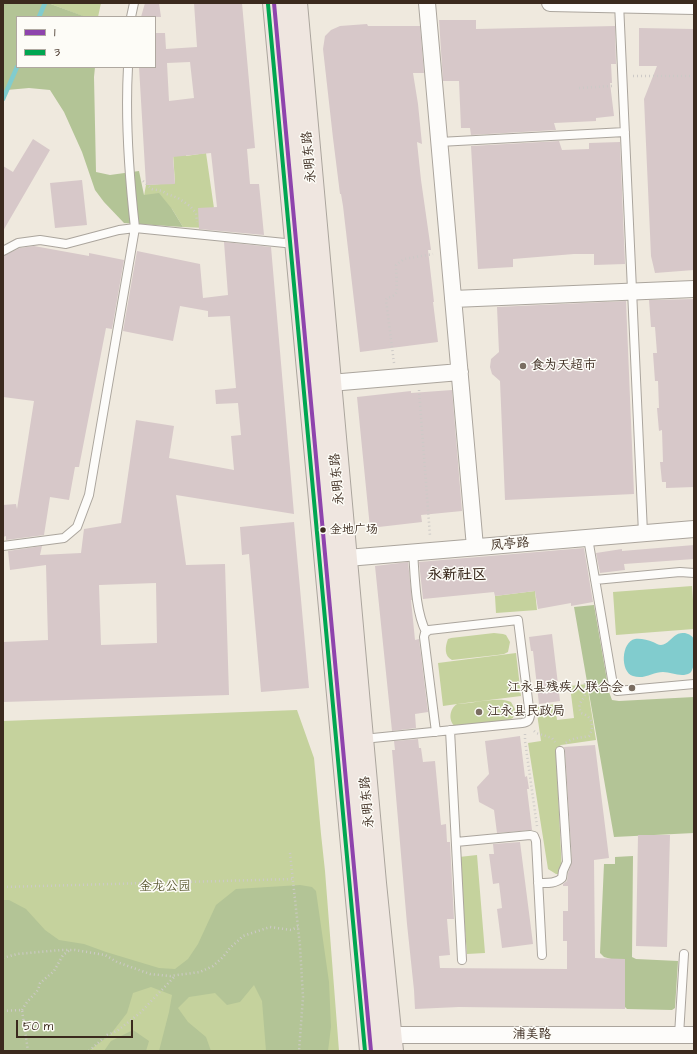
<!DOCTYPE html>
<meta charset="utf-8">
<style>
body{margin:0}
#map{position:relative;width:697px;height:1054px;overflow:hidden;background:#efe9de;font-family:"Architects Daughter",sans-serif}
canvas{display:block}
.frame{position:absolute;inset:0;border:4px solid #3b2a1e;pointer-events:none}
.legend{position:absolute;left:16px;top:16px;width:140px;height:52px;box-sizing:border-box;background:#fdfcf7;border:1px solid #afa8a0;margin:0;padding:5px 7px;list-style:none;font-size:12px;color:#3b2a1e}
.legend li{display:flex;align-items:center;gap:8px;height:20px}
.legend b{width:20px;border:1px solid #afa8a0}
.scale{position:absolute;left:16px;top:1020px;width:117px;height:18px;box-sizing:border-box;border:2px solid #3b2a1e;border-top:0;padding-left:5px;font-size:12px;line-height:14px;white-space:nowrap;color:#3b2a1e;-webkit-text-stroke:3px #fdfcf7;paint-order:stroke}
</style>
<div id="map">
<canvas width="697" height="1054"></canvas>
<div class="frame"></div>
<ul class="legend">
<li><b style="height:5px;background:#8e44ad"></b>1</li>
<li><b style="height:5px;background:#00a651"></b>3</li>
</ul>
<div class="scale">50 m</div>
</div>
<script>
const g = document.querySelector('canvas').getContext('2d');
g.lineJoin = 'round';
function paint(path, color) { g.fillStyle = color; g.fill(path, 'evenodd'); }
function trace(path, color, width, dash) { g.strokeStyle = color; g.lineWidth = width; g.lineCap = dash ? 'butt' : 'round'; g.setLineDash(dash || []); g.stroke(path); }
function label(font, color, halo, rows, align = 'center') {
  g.font = font + ' "Architects Daughter","LXGW WenKai TC",sans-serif'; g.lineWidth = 3; g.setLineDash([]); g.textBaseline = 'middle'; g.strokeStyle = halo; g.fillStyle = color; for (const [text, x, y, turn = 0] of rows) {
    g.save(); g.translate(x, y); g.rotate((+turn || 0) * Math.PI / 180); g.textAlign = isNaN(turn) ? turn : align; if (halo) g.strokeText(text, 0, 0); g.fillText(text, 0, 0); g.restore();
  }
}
const green = new Path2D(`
 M48,3H101L98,17H85Z
 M184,136L186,156L206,153L216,222L207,228L183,227L172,209L144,196L146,185L175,183L172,137Z
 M692,586L694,614V629L616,635L613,592Z
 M535,591L537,610L496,613L495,596Z
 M494,633L503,634L506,635L510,642L508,652L504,654L497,655L452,660C444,656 445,647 448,639L451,638Z
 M516,653L521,696L457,704C472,704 498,696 511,702L515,709L513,718L509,720L456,727C448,722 449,709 457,704L443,706L438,663Z
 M587,684L596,740L561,745L556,749L562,874H556L548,869L528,743L541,741L536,707L555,704L557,720L574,718L570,686Z
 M297,710L314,758L321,834L325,871L339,1051H3V721Z
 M477,855L485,953L467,954L459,857Z`);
const forest = new Path2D(`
 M3,3H48L86,17H17V67H95L94,77L96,172L110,175L139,171L144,195L159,193L172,209L183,227L124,223L104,202L95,190L82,152L64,112L50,90L29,88L7,90L3,99Z
 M594,605L609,692L612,700L619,701L694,697V833L614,837L574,607Z
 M633,856L632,957L636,959L678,961L675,1008L672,1010L627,1009L625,1007V959H611L604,957L600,953L604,864H615V857Z
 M300,885L312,887L316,891L329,982L331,1027L328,1051H266L262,1001L254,985L240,1002L227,1005L215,993L189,997L178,1008L188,1022L206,1037L211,1051H159L169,1012L172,995L151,987L133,993L127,1013L110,1035L90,1050L86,1051H3V900H9L26,909L45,930L59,940L84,944L106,952L159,968L175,969L188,959L198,944L216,905L236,889Z
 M133,1030L149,1041L146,1051H104L111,1041Z`);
const water = new Path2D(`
 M685,633C689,634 693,636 694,640C696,646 695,670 690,673C681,678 672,672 663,672C653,672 644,680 633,676C620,672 621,642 635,639C640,638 648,640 653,642C656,643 658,645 661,645C668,644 671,638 676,635C679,633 682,633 685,633Z`);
const stream = new Path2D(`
 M39,17L45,3
 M3,99L17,67`);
const building = new Path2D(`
 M145,3H159L161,17H141Z
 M194,3H242L255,148L247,149L250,184H259L264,235L199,229L198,208L217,207L211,153L173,157L175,184L146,185L139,67H155V33H165L166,49L197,47ZM190,62L194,98L169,101L167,63Z
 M439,20H476V29L615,26L616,64H611L612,83H610L614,116L596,118V121L554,123L556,130L471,135L470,128H461L459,81H443Z
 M367,24L368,26H420L424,73H413L418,104L422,144L417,142L421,180L431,250H428L434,302H433L438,342L360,352L343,206L341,194H340L333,138L323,49L325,36L331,30L340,26Z
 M639,28L694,29V270L655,273L651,256L644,99L657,66H639Z
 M33,139L50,150L3,231V166L13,172Z
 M559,141L562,150L589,149V143L620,142L625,264L594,265V254H574L513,259V267L478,269L471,146Z
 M82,180L87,225L55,228L50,183Z
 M224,242L271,247L294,514L176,495L186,565L225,564L229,695L3,702V642L48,640L46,565L10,570L8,551L42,546L40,555L81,553L84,529L121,523L136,420L174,426L169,458L234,470L231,436L241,435L238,403L216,404L215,390L236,388L230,316L208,317V311L180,306L173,341L123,331L137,251L200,264L203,298L228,295ZM156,583L157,643L101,645L99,585Z
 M34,246L89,256V253L124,260L112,329L106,328L79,467H75L69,500L50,497L44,535L6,540V536L3,537V505L16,504L17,509L34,401L3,397V256L20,248Z
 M694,299V487L666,488V482H662L660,462H663L662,430L659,431L657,408H659L658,381H655L653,353H657L655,327H651L649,300Z
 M626,301L634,494L505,500L500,381L492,374L490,367L491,359L499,352L497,307Z
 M452,390L462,511L421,515L422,522L370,528L357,397L411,391V393Z
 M294,522L309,688L261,692L249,554L242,555L240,527Z
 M694,545V559L624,564L625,570L600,573L596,553L622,549V551Z
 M584,548L593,602L571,606V603L538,609L535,591L495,596L494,592L423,599L419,562Z
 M408,562L412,600H411L415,640L419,639L428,712L415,714L416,728L392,731L375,566Z
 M552,634L560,701L539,704L533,651H531L529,637Z
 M520,736L525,777L527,776L529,789H527L532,830L497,833L494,810L479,802L477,787L489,774L485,741Z
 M418,739L419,748H421L423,762L435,761L441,825L446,824L447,842H450L454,919H447L450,955L439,956L440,968L567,969V941H563V911H568V886H563V884L567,881L568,873L572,862L565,751L564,747L595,745L609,858L594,860L595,958L625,959V1009L459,1007L415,1009L414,990L407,924L392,750H395L394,741Z
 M638,835H670L667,947L636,946Z
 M520,842L533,944L502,948L497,909L502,908L499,883L493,884L489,854H494L493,844Z`);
const path = new Path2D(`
 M633,76H694
 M579,88L612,86
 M143,181L152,189L162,191L167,194L178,198L190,206L196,213L197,222
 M394,363L386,300L387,298L395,295L397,291L396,265L404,259L433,254
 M419,390L430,536
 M534,731L536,733L552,738L555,742
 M525,734V741L537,826
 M566,743C573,737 581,738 589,736C595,726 592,716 581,713C576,701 585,701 586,691C586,688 585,684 584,681
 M290,853L300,946L303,997L299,1051
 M3,887L293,879
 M3,958L17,954L61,950H75L105,955L117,962L150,974L170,976L200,972L213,966L223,957L230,948L243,936L270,927L291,930L298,927
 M22,1010L27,1002L38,990L40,983L54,971L63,955L70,950
 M3,1011L22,1010L28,1051
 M89,1051L107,1035L117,1031L140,1013L175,976`);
const lane = new Path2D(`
 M619,3L643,533
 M131,17L134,3
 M439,142L625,132
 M3,251L18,243L40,240L66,244L119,230L135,228L295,244
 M588,538L613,685L617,691L694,684
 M3,546L64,538L77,527L89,495L135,228C129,175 125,121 128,67
 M413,552C415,577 415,610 426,632
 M595,580L680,572L694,573
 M450,730L462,960
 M363,739L522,723C528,722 529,721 530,716L518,620L429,630L425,633L424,637L436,732
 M456,842L530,835L534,836L536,841L542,955
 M538,883C547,883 555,884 562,878L563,871L567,862L560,751
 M679,1035L684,954`);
const street = new Path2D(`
 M427,3L475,547
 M550,3L694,6
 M453,299L694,289
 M330,383L460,372
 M335,559L694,529
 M379,1035H694`);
const primary = new Path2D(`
 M274,3L371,1051
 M296,3L375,883L392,1051`);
const bus1 = new Path2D(`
 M274,3L371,1051`);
const bus2 = new Path2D(`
 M268,4L365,1051`);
const markers = [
 [523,366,4,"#7a6d61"],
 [323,530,3.5,"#3b2a1e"],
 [632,688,4,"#7a6d61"],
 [479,712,4,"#7a6d61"]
];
const busNames = [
 ["金地广场",330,530]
];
const streetNames = [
 ["永明东路",310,157,-95],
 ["永明东路",338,479,-95],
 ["凤亭路",510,545,-5],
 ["永明东路",368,802,-95],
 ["浦美路",532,1035]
];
const poiNames = [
 ["食为天超市",531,366],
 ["江永县残疾人联合会",624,688,"right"],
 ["江永县民政局",487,712]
];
const parkNames = [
 ["金龙公园",165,887]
];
const quarterNames = [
 ["永新社区",457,576]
];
paint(green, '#c5d29d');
paint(forest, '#b3c496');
paint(water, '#81ccce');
trace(stream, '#81ccce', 4.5);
paint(building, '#d7c8c9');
trace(lane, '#aba59d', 10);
trace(street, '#aba59d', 18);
trace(primary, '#aba59d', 24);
trace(path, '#cdcac7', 2.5, [1, 3]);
trace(lane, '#fdfcfa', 8);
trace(street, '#fdfcfa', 16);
trace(primary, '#efe6e0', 22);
trace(bus1, '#8e44ad', 4);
trace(bus2, '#00a651', 4);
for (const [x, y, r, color] of markers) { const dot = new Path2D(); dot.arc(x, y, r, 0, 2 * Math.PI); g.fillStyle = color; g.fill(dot); trace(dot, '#fdfcf7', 1.5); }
label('12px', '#3b2a1e', '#fdfcf7', busNames, 'left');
label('13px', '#3b2a1e', '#fdfcf7', streetNames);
label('13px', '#3b2a1e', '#fdfcf7', poiNames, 'left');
label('13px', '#5f5e38', '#fdfcf7', parkNames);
label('bold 15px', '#3b2a1e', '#fdfcf7', quarterNames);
</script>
